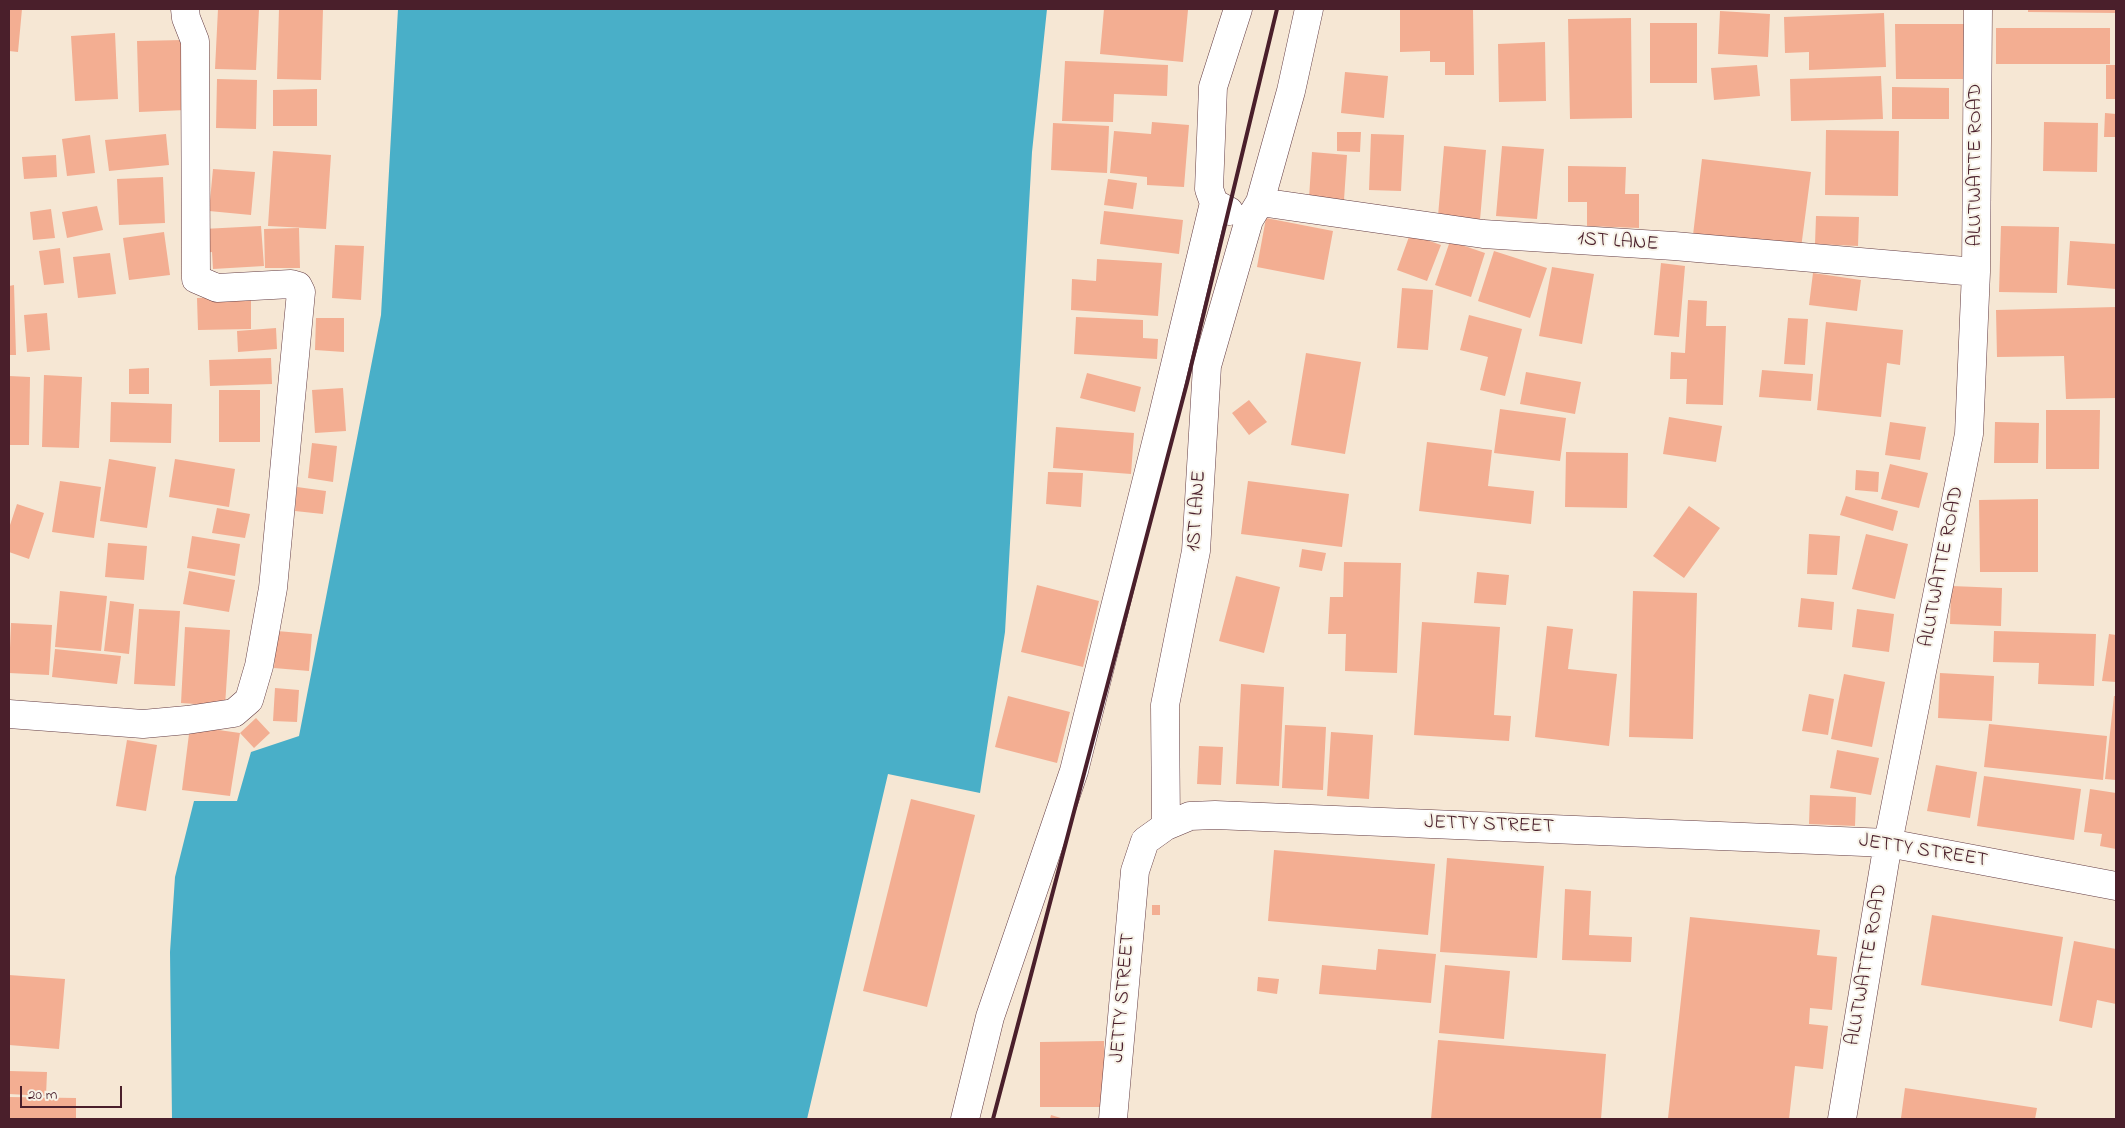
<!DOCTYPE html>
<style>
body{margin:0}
#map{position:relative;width:2125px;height:1128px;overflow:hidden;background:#f6e7d4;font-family:"Indie Flower",sans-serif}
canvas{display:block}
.frame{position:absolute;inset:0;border:10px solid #4a1f2b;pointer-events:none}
.scale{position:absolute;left:20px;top:1086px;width:102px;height:22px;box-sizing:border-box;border:2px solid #4a1f2b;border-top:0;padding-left:6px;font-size:15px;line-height:18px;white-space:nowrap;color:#4a1f2b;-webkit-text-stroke:4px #f7f3e8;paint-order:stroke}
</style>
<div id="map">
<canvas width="2125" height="1128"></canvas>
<div class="frame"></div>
<div class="scale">20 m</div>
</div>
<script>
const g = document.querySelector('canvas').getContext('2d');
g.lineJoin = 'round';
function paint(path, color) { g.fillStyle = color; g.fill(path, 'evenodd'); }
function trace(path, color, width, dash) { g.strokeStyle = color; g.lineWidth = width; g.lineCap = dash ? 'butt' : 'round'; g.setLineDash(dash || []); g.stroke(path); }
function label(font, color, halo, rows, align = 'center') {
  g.font = font + ' "Indie Flower",sans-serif'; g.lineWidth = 4; g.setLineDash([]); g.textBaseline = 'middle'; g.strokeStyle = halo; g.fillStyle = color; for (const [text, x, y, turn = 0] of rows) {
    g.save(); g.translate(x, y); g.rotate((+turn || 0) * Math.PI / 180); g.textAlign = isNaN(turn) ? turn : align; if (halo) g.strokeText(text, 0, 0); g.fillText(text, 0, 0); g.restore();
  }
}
const water = new Path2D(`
 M398,9H1047L1032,152L1005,632L980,793L888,774L807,1119H172L170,952L175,877L194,801H237L251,752L299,736L381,315Z`);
const building = new Path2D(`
 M9,9H22L18,52L9,51Z
 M218,9H259L256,70L215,69Z
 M279,9H323L321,80L277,79Z
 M1104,9L1188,10L1183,62L1100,54Z
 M1400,9H1473L1474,75H1445V62H1430V51L1400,52Z
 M2028,9H2116V13L2028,12Z
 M1720,11L1770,14L1768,57L1718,54Z
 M1884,13L1886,67L1809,70V52L1785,53L1784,17Z
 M1631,18L1632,118L1570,119L1568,19Z
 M1650,23H1697V83H1650Z
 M1895,24H1966V79H1896Z
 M1996,28H2110V64H1996Z
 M115,33L118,99L75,101L71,36Z
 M183,40L186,110L139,112L137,41Z
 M1545,42L1546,101L1499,102L1498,44Z
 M1065,61L1168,65L1167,96L1114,94L1113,122L1062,121Z
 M1757,65L1760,96L1714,100L1711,68Z
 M2106,65H2116V99H2106Z
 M1345,72L1388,76L1384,118L1341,113Z
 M1881,76L1883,119L1791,121L1790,79Z
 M217,79L257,80L256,129L216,128Z
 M1892,87L1949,88V119H1892Z
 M317,89V126H273V90Z
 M2105,113L2116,114V137H2104Z
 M1152,122L1189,125L1184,187L1147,185V177L1110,173L1114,131L1151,134Z
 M2044,122L2098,123L2097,172L2043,171Z
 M1053,123L1109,126L1107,173L1051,170Z
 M1826,130L1899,131L1898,196L1825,195Z
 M1337,132H1361L1360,152L1337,151Z
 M166,134L169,165L109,171L105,140Z
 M1371,134L1404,135L1401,191L1369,190Z
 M90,135L95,173L67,176L62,139Z
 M1444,146L1486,150L1480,220L1438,216Z
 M1502,146L1544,149L1537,219L1496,216Z
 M273,151L331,155L326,229L268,226Z
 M1312,152L1347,155L1344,200L1309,198Z
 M56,155L57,177L24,179L22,157Z
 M1702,159L1811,172L1801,248L1693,235Z
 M1568,166L1626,167L1625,194H1639V228L1587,226V202H1568Z
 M213,169L255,172L251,215L209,211Z
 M163,177L165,223L119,225L117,179Z
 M1108,179L1137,183L1133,209L1104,205Z
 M97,206L103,230L67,238L62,212Z
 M51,209L55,238L33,240L30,212Z
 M1104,211L1183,220L1179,254L1100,244Z
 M1816,216L1859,217L1858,246L1815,244Z
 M1266,218L1333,231L1324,280L1257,267Z
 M261,226L264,266L213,269L212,252L205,253L203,229Z
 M2001,226L2059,227L2057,293L1999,292Z
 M299,228L300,268H265L264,229Z
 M164,232L170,275L129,280L123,238Z
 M1410,234L1441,245L1427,281L1397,270Z
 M1450,241L1485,253L1471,297L1435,285Z
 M2070,241L2116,244V289L2067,285Z
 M335,245L364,246L361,300L332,298Z
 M60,248L64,283L44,285L39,251Z
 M1494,251L1547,268L1530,318L1478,301Z
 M110,253L116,294L78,298L73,257Z
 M1097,259L1162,263L1158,316L1071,310L1072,279L1096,281Z
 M1661,263L1685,266L1679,337L1654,335Z
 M1552,267L1594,274L1582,344L1539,336Z
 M1813,273L1861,280L1857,311L1809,305Z
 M14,285L16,355H9V286Z
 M1402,288L1433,290L1428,350L1397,348Z
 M251,297V329L198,330L197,298Z
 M1688,300L1707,301L1706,326H1726L1723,405L1686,404L1687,379H1670L1671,352L1685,353Z
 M2116,307V398L2066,399L2064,356L1997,357L1996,310Z
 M47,313L50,350L27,352L24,315Z
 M1469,315L1522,329L1505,396L1480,390L1488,357L1460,350Z
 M1076,317L1143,320V338L1158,339L1157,359L1074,354Z
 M316,318H344V352L315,350Z
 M1788,318L1808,319L1805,365L1784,364Z
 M1826,322L1903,330L1900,365L1887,363L1881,417L1817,410Z
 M276,328L277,349L238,352L237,331Z
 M1306,353L1361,362L1345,454L1291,445Z
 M271,358L272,384L210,386L209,360Z
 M149,368V394H129V369Z
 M1762,370L1813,374L1811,401L1759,397Z
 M1526,372L1581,382L1575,414L1520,404Z
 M1087,373L1141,387L1135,412L1080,398Z
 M44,375L82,377L79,448L42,447Z
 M9,376L30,377L29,445H9Z
 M343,388L346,431L315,433L312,390Z
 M219,390H260V442H219Z
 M1249,400L1267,422L1249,435L1232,413Z
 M111,402L172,404L171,443L110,442Z
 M1500,409L1566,418L1560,461L1494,453Z
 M2046,410H2100L2099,469H2046Z
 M1669,417L1722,426L1716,462L1663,454Z
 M1890,422L1926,427L1920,460L1885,455Z
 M1995,422L2039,423L2038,463H1994Z
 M1056,427L1134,433L1131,474L1053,468Z
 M1427,442L1492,450L1488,486L1534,491L1531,524L1419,511Z
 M312,443L337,446L333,482L308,478Z
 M1566,452L1628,453L1627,508L1565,507Z
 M109,459L156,467L147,528L100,521Z
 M175,459L235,469L229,507L169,497Z
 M1890,464L1928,473L1919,508L1881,499Z
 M1856,470L1879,472L1878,492L1855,490Z
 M1048,472L1083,473L1081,507L1046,504Z
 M60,481L101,487L94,538L52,532Z
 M1248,481L1349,494L1342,547L1241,534Z
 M297,487L326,491L323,514L295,511Z
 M1846,496L1898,511L1893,531L1840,515Z
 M2038,499V572H1980L1979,500Z
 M17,504L44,513L29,559L9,552V528Z
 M1689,506L1720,528L1684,578L1653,556Z
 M217,508L250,514L245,538L212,533Z
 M1809,534L1840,536L1837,575L1807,574Z
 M1866,534L1908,544L1895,599L1852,589Z
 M192,536L240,544L235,576L187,568Z
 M108,543L147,546L144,580L105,577Z
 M1302,549L1326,553L1322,571L1299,567Z
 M1344,562L1401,563L1397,673L1345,671L1346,634H1328L1330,597H1343Z
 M189,571L235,580L229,612L183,604Z
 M1477,572L1509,575L1506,605L1474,603Z
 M1236,576L1280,587L1264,653L1219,641Z
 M1037,585L1099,601L1083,667L1021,652Z
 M1951,586L2002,588L2001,626L1950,624Z
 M60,591L107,596L101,651L55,647Z
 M1633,591L1697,593L1693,739L1629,737Z
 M1801,598L1834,602L1832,630L1798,627Z
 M110,601L134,604L129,654L104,651Z
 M139,609L180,611L175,686L134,684Z
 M1857,609L1894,614L1889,652L1852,647Z
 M1422,622L1500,627L1494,715L1511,716L1509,741L1414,735Z
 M11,623L52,625L49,675L9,673Z
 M1547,626L1573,629L1568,669L1617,674L1609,746L1535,737Z
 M185,627L230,630L225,706L181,703Z
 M277,631L312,634L309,671L274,668Z
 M1994,631L2096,634L2094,686L2038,684L2039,663L1993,662Z
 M2109,634L2116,635V682L2102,681Z
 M55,649L121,656L117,684L52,677Z
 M1940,673L1994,676L1992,721L1938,718Z
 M1844,674L1885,682L1872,747L1831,739Z
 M1241,684L1284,687L1279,786L1236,784Z
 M275,688L299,690L297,722L273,721Z
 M1809,694L1834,699L1828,735L1802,731Z
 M1008,696L1070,712L1057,763L995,747Z
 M2114,696H2116V780L2105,779Z
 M256,718L270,733L254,748L240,733Z
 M1989,724L2107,736L2103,780L1984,767Z
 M1285,725L1326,727L1323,790L1282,788Z
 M190,726L240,733L230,796L182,790Z
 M1331,732L1373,735L1369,799L1327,796Z
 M127,740L157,745L146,811L116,806Z
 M1199,746L1223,747L1221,785L1197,784Z
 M1837,750L1879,758L1871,795L1830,788Z
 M1936,765L1977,772L1970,818L1927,811Z
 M1984,776L2081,789L2074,840L1977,826Z
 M2090,789L2116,793V849L2100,846L2102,834L2084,832Z
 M1810,795L1856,797L1855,826L1809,824Z
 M911,799L975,815L927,1007L863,991Z
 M1274,850L1435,864L1428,935L1268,921Z
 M1447,858L1544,866L1537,958L1440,952Z
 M1565,889L1591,891L1589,935L1632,937L1631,962L1562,960Z
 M1152,905H1160V915H1152Z
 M1932,915L2063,937L2052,1006L1921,985Z
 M1690,917L1820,930L1817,955L1837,957L1832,1010L1810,1008L1809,1024L1828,1026L1823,1069L1795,1066L1789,1119L1668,1118Z
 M2074,941L2116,949V1004L2097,1000L2092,1028L2059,1021Z
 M1378,949L1436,954L1431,1003L1319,994L1322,965L1376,970Z
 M1445,965L1510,971L1504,1039L1439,1033Z
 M9,975L65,979L59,1049L9,1045Z
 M1258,977L1279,979L1277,994L1257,991Z
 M1438,1040L1606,1054L1601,1119H1431Z
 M1104,1041L1105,1107H1040V1042Z
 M9,1071L47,1072L46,1096L9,1094Z
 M1905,1088L2037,1108L2035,1119L1901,1118Z
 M9,1097L76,1098V1119H9Z
 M1051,1115L1064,1119H1050Z`);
const minor = new Path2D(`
 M1260,202L1483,234L1674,246L1976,272
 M1229,211L1214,203L1209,189L1213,87L1238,9
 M9,714L143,724L187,720L234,713L249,700L259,666L273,588L301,292L298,286L291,284L217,288L196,279L195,41L186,18L185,9
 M1166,826L1165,705L1196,551L1207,366L1249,220L1260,202L1291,91L1309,9
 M965,1119L990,1017L1074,771L1162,419L1214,203
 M1113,1119L1135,871L1145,841L1166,826L1190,816L1215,815L1888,843L2116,886
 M1842,1119L1888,843L1969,434L1976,272L1978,9`);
const rail = new Path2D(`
 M993,1119L1187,383L1277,9`);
const streetNames = [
 ["ALUTWATTE ROAD",1977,165,-90],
 ["1ST LANE",1618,243,4],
 ["1ST LANE",1198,511,-86],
 ["ALUTWATTE ROAD",1943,567,-79],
 ["JETTY STREET",1489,826,2],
 ["JETTY STREET",1923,852,9],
 ["ALUTWATTE ROAD",1868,965,-80],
 ["JETTY STREET",1124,998,-85]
];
paint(water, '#49afc8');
paint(building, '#f3ae92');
trace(minor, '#643d44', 29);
trace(minor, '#fff', 28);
trace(rail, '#4a1f2b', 4);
label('20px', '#4a1f2b', '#f7f3e8', streetNames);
</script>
